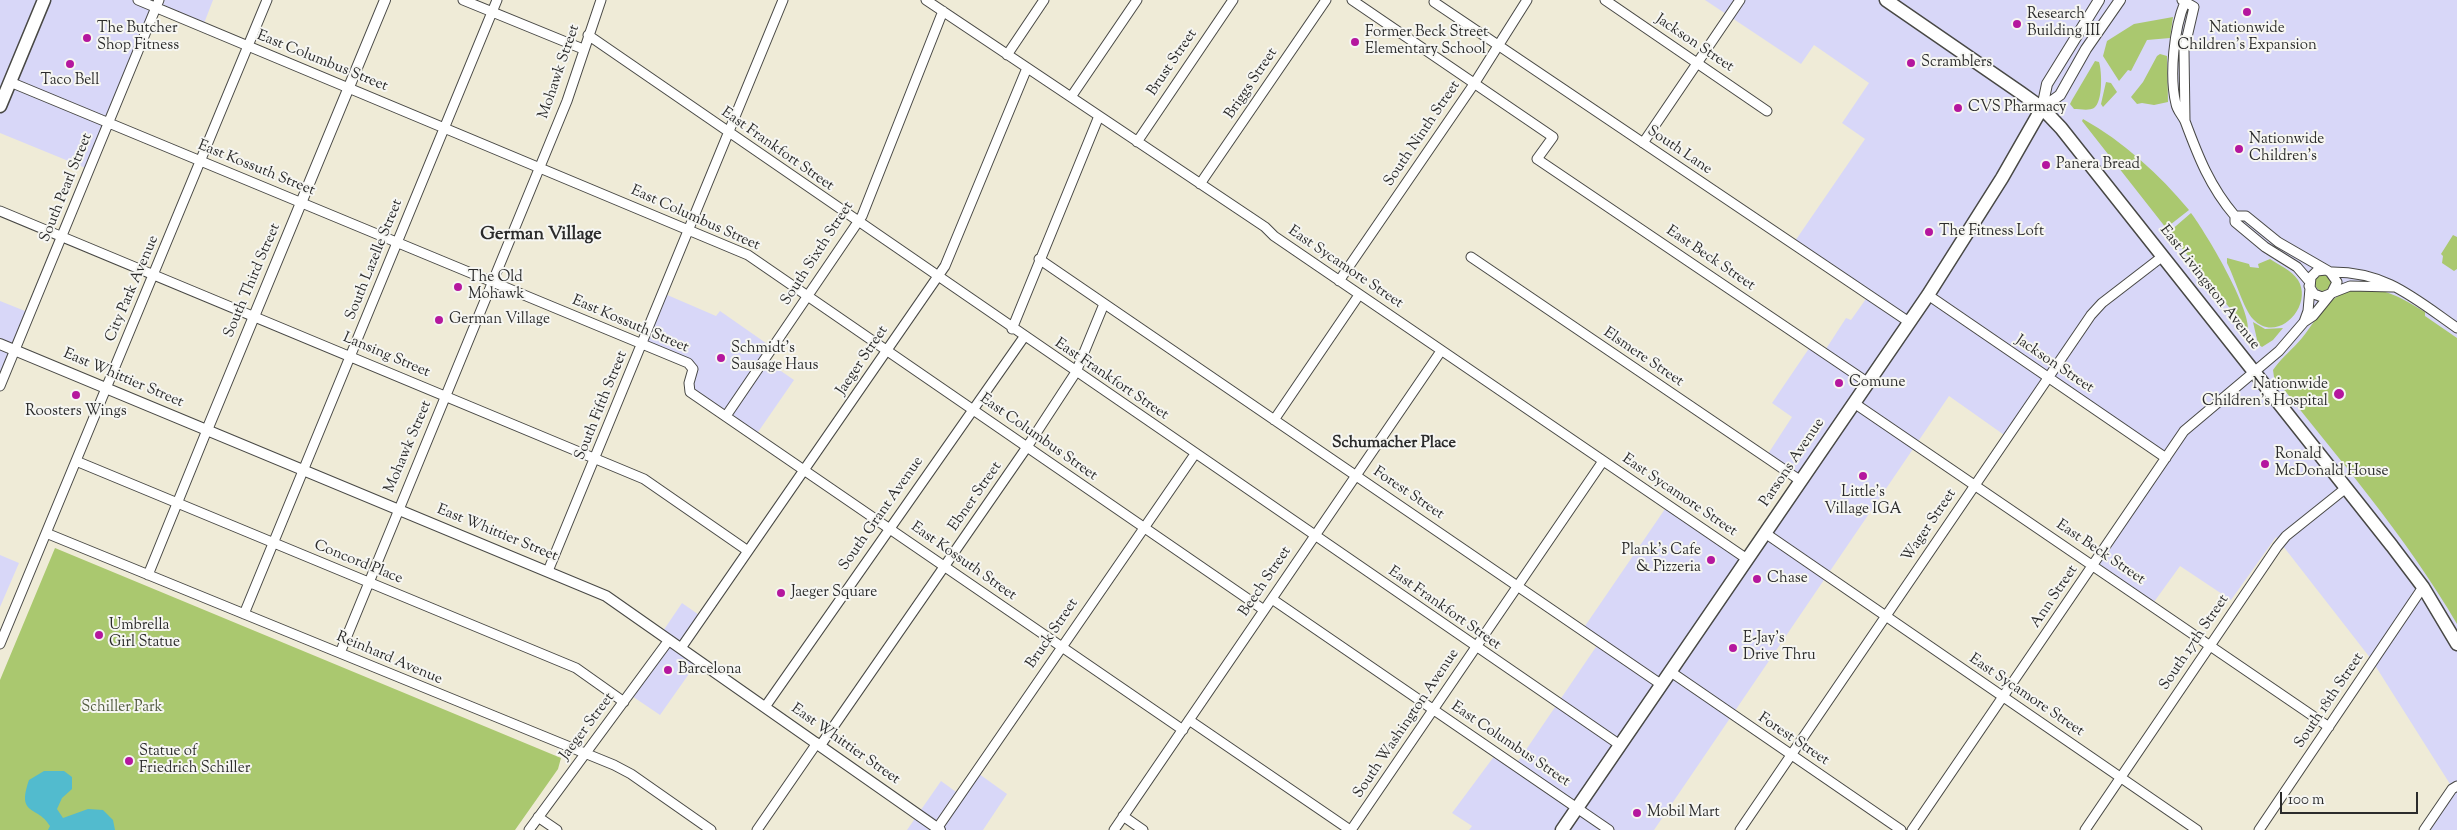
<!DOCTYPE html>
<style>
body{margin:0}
#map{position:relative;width:2457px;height:830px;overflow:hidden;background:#efebd7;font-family:"Sorts Mill Goudy",serif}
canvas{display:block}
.scale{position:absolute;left:2280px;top:792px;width:138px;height:22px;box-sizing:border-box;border:2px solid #2b2b2b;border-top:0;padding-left:6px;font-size:15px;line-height:18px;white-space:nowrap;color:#2b2b2b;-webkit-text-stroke:4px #f6f6f2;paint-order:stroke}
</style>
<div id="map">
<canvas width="2457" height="830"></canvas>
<div class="scale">100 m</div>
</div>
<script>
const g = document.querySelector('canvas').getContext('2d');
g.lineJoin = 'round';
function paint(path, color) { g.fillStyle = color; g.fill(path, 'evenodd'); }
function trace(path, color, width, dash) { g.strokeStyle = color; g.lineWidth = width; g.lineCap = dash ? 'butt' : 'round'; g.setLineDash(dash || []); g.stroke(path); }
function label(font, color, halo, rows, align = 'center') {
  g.font = font + ' "Sorts Mill Goudy",serif'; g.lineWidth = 4; g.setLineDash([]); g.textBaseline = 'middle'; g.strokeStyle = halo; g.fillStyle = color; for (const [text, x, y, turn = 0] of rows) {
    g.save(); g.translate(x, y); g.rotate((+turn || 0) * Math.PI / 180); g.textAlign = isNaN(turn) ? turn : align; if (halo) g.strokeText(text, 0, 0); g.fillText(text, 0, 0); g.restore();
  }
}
const built = new Path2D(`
 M0,0H213L203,26L155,8L88,169L0,133Z
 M1705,0H2457V830H2430L2455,792L2371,659L2276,537L2231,600L2180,566L2154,602L2098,563L2165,458L2049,378L2007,437L1949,396L1654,830H1469L1472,826L1452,813L1498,751L1517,763L1600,641L1583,629L1667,506L1747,560L1798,481L1766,457L1792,417L1772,403L1812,344L1824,352L1846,318L1851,320L1868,296L1793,244L1865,139L1842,123L1869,83L1814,45L1801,64Z
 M665,294L716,316L720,311L773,348L765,360L794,380L756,435L692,391L691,364L645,344Z
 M0,301L30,313L0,383Z
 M0,555L19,563L0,607Z
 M682,603L702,617L681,648L698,661L660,715L629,694L669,640L661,634Z
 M975,771L1007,794L983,830H907L941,781L959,794Z`);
const green = new Path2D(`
 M2173,17L2170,38L2147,40L2131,71L2128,70L2119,81L2103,56L2107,41L2134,24Z
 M2160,54L2167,56L2168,102L2154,105L2142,103L2137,104L2131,97L2143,82L2157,56Z
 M2095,61L2099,62C2102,71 2103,102 2094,108C2089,111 2080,109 2074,109L2070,104L2072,100Z
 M2106,82L2111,83L2117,92L2103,107L2101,104Z
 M2083,119C2124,142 2159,174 2189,210L2166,228L2082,121Z
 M2191,213C2206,233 2251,308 2248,331L2169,232Z
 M2453,235L2457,237V269L2454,271L2442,263L2443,256L2441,254Z
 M2227,258L2249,264L2250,267L2259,268L2258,264L2270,259C2279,265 2291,270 2298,280C2314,306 2277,345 2253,319C2244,310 2234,276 2227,263Z
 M2315 283a8 8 0 1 1 16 0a8 8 0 1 1-16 0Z
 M2358,288C2387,289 2400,297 2425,312V316L2457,338V624C2406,536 2337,457 2274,377L2273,370C2281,358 2293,349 2302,338C2322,313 2325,297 2358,288Z
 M2253,322L2265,329L2283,328L2273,340L2262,347L2258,344Z
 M55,548L561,758L558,769L515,830H0V680Z`);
const water = new Path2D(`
 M44,771H64L72,777V789L62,798L57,809L63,818L88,809L103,810L113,820L115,830H48L50,826C38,805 16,817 29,780Z`);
const minor = new Path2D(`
 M138,0L748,255L1264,610
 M463,0L583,49
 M926,0L1265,227L1274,236L1747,559
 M1352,0L1553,137L1537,159L1867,382
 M1605,0L1767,111
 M2182,0L2194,7L2184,50L2185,121
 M1434,2L1909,322
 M2185,2C2174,28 2169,76 2176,104C2177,110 2182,115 2185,121C2198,156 2210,187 2235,216V222L2265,247L2297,267L2309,281
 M588,35L1620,745
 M1007,55L1044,0
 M10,82L688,363L693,369L689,383L690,392L1183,730
 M1071,97L1137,0
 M1137,142L1233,0
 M1643,143L1740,0
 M1200,184L1326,0
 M0,211L644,479L748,551
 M2235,216H2246L2278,242L2330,272L2337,282L2331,294
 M1471,257L1801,481
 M1039,259L1662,685
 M2330,272C2385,271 2414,298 2457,328
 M1339,281L1474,84L1527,0
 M2309,286L2314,294L2322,297L2350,286L2393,287
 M1928,295L2166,458
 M2304,322L2313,316L2330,295
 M1012,329L1099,116
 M0,386L159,0
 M1854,403L2329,727
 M726,416L862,216L943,11
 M1274,420L1359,295
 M76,461L576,668L624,702
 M46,533L614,765L631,774L711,830
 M1765,533L2197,830
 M548,571L783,0
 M148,575L207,430
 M1272,599L1609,830
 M244,614L497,0
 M0,644L267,0
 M681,648L945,266L1027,68
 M340,653L567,101L601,0
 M1671,672L1901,830
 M765,707L1024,337
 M1189,720L1350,830
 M820,746L1027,447L1076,372L1104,304
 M1123,816L1143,830
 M538,817L557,830
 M529,830L669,640
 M757,830L817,743
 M936,830L1195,454
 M1114,830L1441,351
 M1351,830L1603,461
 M1740,830L2091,315L2102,303L2163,256
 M1912,830L2184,431L2279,351L2304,322L2308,311L2311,277L2317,271L2326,270
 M2085,830L2277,547L2286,536L2346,488
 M2259,830L2423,587
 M2424,830L2452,789L2457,786`);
const tertiary = new Path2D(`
 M2042,108L2060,95L2086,49L2120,0
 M2042,108L2047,84L2099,0
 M0,344L606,596L940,830
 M207,430L385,0`);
const primary = new Path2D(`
 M1886,0L2021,93L2042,108L2061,128L2392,546L2423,587L2457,644
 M0,106L44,0
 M1562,830L1928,295L2002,178L2042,108`);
const markers = [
 [2247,12,5,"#b5179e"],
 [2017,24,5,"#b5179e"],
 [87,38,5,"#b5179e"],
 [1355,42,5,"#b5179e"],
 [1911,63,5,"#b5179e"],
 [70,64,5,"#b5179e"],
 [1958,108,5,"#b5179e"],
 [2239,149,5,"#b5179e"],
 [2046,165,5,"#b5179e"],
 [1929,232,5,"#b5179e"],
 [458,287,5,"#b5179e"],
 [439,320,5,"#b5179e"],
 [721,358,5,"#b5179e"],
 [1839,383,5,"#b5179e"],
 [2339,394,6,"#b5179e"],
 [76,395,5,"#b5179e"],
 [2265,464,5,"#b5179e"],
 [1863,476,5,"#b5179e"],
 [1711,560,5,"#b5179e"],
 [1757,579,5,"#b5179e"],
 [781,593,5,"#b5179e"],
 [99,635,5,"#b5179e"],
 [1733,648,5,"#b5179e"],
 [668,670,5,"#b5179e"],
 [129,761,5,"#b5179e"],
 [1637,813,5,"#b5179e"]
];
const poiNames = [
 ["Research",2027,15],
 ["Building III",2027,32],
 ["The Butcher",97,29],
 ["Shop Fitness",97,46],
 ["Nationwide",2247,29,"center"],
 ["Children's Expansion",2247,46,"center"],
 ["Former Beck Street",1365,33],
 ["Elementary School",1365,50],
 ["Scramblers",1921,63],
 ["Taco Bell",70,81,"center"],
 ["CVS Pharmacy",1968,108],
 ["Nationwide",2249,140],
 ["Children's",2249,157],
 ["Panera Bread",2056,165],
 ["The Fitness Loft",1939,232],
 ["The Old",468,278],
 ["Mohawk",468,295],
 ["German Village",449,320],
 ["Schmidt's",731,349],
 ["Sausage Haus",731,366],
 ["Comune",1849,383],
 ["Nationwide",2328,385,"right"],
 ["Children's Hospital",2328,402,"right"],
 ["Roosters Wings",76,412,"center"],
 ["Ronald",2275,455],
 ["McDonald House",2275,472],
 ["Little's",1863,493,"center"],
 ["Village IGA",1863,510,"center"],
 ["Plank's Cafe",1701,551,"right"],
 ["& Pizzeria",1701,568,"right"],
 ["Chase",1767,579],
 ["Jaeger Square",791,593],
 ["Umbrella",109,626],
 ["Girl Statue",109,643],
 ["E-Jay's",1743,639],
 ["Drive Thru",1743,656],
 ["Barcelona",678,670],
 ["Statue of",139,752],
 ["Friedrich Schiller",139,769],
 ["Mobil Mart",1647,813]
];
const streetNames = [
 ["Jackson Street",1694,44,34],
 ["East Columbus Street",322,62,22],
 ["Brust Street",1173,63,-56],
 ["Mohawk Street",560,72,-71],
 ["Briggs Street",1252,84,-56],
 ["South Ninth Street",1423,134,-56],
 ["East Frankfort Street",777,150,35],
 ["South Lane",1679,151,34],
 ["East Kossuth Street",256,169,22],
 ["South Pearl Street",67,188,-68],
 ["East Columbus Street",695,219,24],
 ["South Sixth Street",818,254,-57],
 ["East Beck Street",1710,259,34],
 ["South Lazelle Street",375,260,-68],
 ["East Sycamore Street",1345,268,34],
 ["South Third Street",253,281,-67],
 ["East Livingston Avenue",2209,288,52],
 ["City Park Avenue",133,289,-67],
 ["East Kossuth Street",630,325,23],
 ["Lansing Street",386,356,23],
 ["Elsmere Street",1643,358,34],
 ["Jaeger Street",863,361,-56],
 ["Jackson Street",2054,365,34],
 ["East Whittier Street",123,379,23],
 ["East Frankfort Street",1111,380,34],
 ["South Fifth Street",602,406,-68],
 ["East Columbus Street",1038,438,35],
 ["Mohawk Street",409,447,-67],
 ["Parsons Avenue",1793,463,-56],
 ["Forest Street",1408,494,34],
 ["East Sycamore Street",1679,496,34],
 ["Ebner Street",976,497,-55],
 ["South Grant Avenue",882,514,-55],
 ["Wager Street",1930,526,-56],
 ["East Whittier Street",497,534,22],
 ["East Beck Street",2100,553,34],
 ["East Kossuth Street",963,562,35],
 ["Concord Place",358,563,22],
 ["Beech Street",1266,582,-56],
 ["Ann Street",2055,597,-56],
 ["East Frankfort Street",1444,609,35],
 ["Bruck Street",1053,634,-56],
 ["South 17th Street",2195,643,-56],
 ["Reinhard Avenue",389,659,23],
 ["East Sycamore Street",2026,696,34],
 ["South 18th Street",2330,701,-56],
 ["South Washington Avenue",1407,724,-56],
 ["Jaeger Street",588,727,-53],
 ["Forest Street",1793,740,34],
 ["East Whittier Street",845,745,35],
 ["East Columbus Street",1510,745,34]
];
const parkNames = [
 ["Schiller Park",122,708]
];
const neighbourhoodNames = [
 ["Schumacher Place",1394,444]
];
const quarterNames = [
 ["German Village",541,236]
];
paint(built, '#d8d7f8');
paint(green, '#aac86f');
paint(water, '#52bbce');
trace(minor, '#484845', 11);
trace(tertiary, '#484845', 12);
trace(primary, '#484845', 15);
trace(minor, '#fff', 9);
trace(tertiary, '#fff', 10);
trace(primary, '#fff', 12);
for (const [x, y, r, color] of markers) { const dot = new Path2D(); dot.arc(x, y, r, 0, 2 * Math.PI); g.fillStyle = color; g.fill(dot); trace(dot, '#f6f6f2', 2); }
label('15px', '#2b2b2b', '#f6f6f2', poiNames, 'left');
label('15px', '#2b2b2b', '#f6f6f2', streetNames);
label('15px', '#515a3f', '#f6f6f2', parkNames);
label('bold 16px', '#2b2b2b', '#f6f6f2', neighbourhoodNames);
label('bold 18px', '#2b2b2b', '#f6f6f2', quarterNames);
</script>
